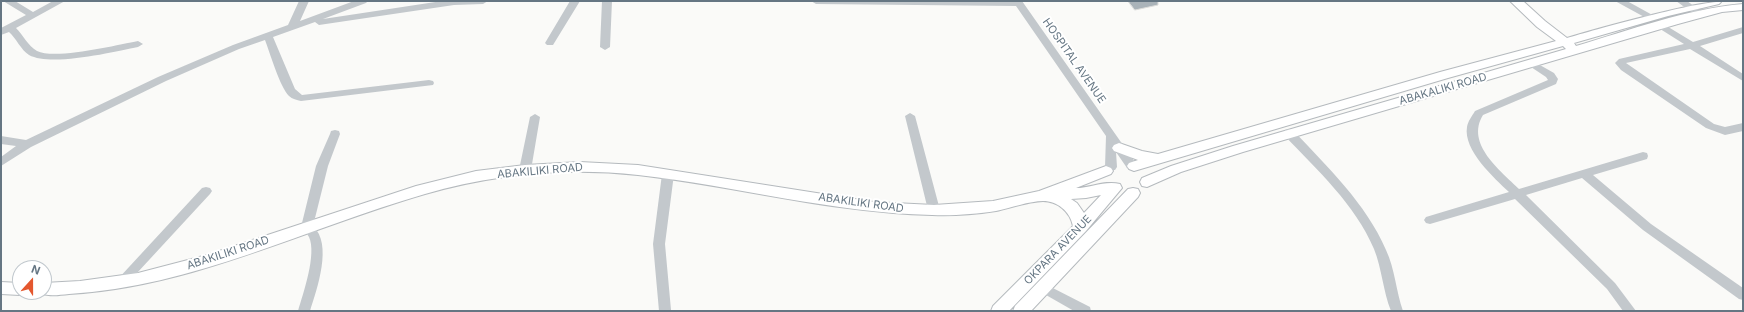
<!DOCTYPE html>
<style>
body{margin:0}
#map{position:relative;width:1744px;height:312px;overflow:hidden;background:#fafaf8;font-family:Inter,sans-serif}
canvas{display:block}
.frame{position:absolute;inset:0;border:2px solid #657683;pointer-events:none}
.north{position:absolute;left:12px;top:260px;width:40px;height:40px;box-sizing:border-box;background:#fff;border:1px solid #c1c8cd;border-radius:50%;rotate:21deg;font-size:11px;font-weight:700;line-height:16px;text-align:center;color:#657683}
.north::after{content:'';display:block;margin:auto;width:14px;height:18px;background:#e4572e;clip-path:polygon(50% 0,100% 100%,50% 72%,0 100%)}
</style>
<div id="map">
<canvas width="1744" height="312"></canvas>
<div class="frame"></div>
<div class="north">N</div>
</div>
<script>
const g = document.querySelector('canvas').getContext('2d');
g.lineJoin = 'round';
function paint(path, color) { g.fillStyle = color; g.fill(path, 'evenodd'); }
function trace(path, color, width, dash) { g.strokeStyle = color; g.lineWidth = width; g.lineCap = dash ? 'butt' : 'round'; g.setLineDash(dash || []); g.stroke(path); }
function label(font, color, halo, rows, align = 'center') {
  g.font = font + ' Inter,sans-serif'; g.lineWidth = 4; g.setLineDash([]); g.textBaseline = 'middle'; g.strokeStyle = halo; g.fillStyle = color; for (const [text, x, y, turn = 0] of rows) {
    g.save(); g.translate(x, y); g.rotate((+turn || 0) * Math.PI / 180); g.textAlign = isNaN(turn) ? turn : align; if (halo) g.strokeText(text, 0, 0); g.fillText(text, 0, 0); g.restore();
  }
}
const building = new Path2D(`
 M1128,1H1158V5L1135,10Z`);
const minor = new Path2D(`
 M3,1H15L33,12L53,1H65L16,28C23,35 28,46 37,51C55,60 117,45 138,41L143,44L138,47C113,52 51,67 29,55C21,50 16,38 9,32L1,35V28L26,15Z
 M299,1H309L300,21L354,1H368L366,3L323,19L442,1H488L483,4L454,5L319,25L315,22L273,37L295,89L302,95L429,80L433,81L434,83L433,85L301,101C297,100 292,99 289,96C280,87 270,53 265,40L239,49L166,81L31,147L1,166V157L16,146L1,144V136L26,140L158,77L233,45L288,25Z
 M570,1H580L553,45H547L545,43Z
 M602,1H612L610,47L605,50L600,47Z
 M811,1H1022L1137,165L1135,168H1127L1116,152L1117,167L1115,170H1107L1105,167L1106,136L1016,6L816,4Z
 M1615,1H1627L1656,17L1651,20L1648,19Z
 M1676,1H1687L1705,14L1700,17L1697,16Z
 M1660,22L1693,42L1743,27V33L1700,46L1743,74V81L1690,49L1626,63L1714,124L1725,127L1743,123V131L1725,135L1706,128L1621,70L1615,63L1619,59L1684,44L1657,27L1655,25Z
 M1531,60L1554,73L1558,79L1556,84L1483,115C1465,144 1501,171 1519,189L1643,152L1647,153L1648,156L1647,159L1593,175L1651,224L1743,288V300L1739,299L1643,230L1582,178L1526,195L1615,283L1636,311H1623L1607,289L1515,199L1430,224L1426,223L1424,220L1426,217L1509,192C1494,178 1463,150 1467,127C1468,121 1472,116 1475,111L1548,80L1546,77L1528,65L1526,63L1528,61Z
 M910,113L915,116L940,210L938,213L934,214L930,213L928,210L905,116Z
 M535,114L540,117L531,170L529,173H521L519,170L530,117Z
 M1289,129L1293,130C1327,167 1366,203 1386,250C1395,269 1396,291 1403,311H1391C1383,291 1382,269 1374,249C1355,204 1317,170 1285,136L1284,133L1285,130Z
 M335,130L339,131L340,134L328,166L313,226C333,244 317,289 310,311H298C303,294 317,254 309,237C307,233 303,231 301,227L316,166L330,134L331,131Z
 M668,170L672,171L674,174L665,244L671,310L659,311L653,244L662,174L664,171Z
 M206,187L210,188L212,191L210,194L125,286L121,288L117,286L115,283L117,280L202,188Z
 M1043,283L1090,307L1091,311H1074L1039,291L1037,288L1039,285Z`);
const major = new Path2D(`
 M1510,1H1523L1545,21L1567,38C1593,30 1701,0 1721,2L1719,4L1668,16L1574,43L1576,46C1630,30 1686,9 1743,4V10L1722,12L1678,24L1243,152L1181,172L1147,187L1142,186L1140,182L1142,178L1171,166L1233,146L1566,49L1563,46L1448,78L1134,171L1129,169L1127,166L1129,163L1138,160L1114,151L1112,148L1114,145L1119,143L1142,151L1158,154L1440,72L1556,41L1537,27Z
 M580,162L638,165L874,202L934,205L993,201L1039,191L1106,166L1111,168L1113,171L1111,174L1076,188C1090,188 1106,180 1120,184L1122,188L1086,231L1009,311H991L993,306L1073,226C1070,211 1057,201 1043,201C1030,201 1010,208 996,211C976,214 952,216 932,215C833,213 736,186 638,175C567,167 494,174 425,194C307,228 193,287 69,294C58,295 46,297 38,292H44V283L80,281L138,273L207,255L416,186L476,171L525,165ZM1101,195L1084,213L1077,203L1071,199L1086,198Z
 M1133,188L1138,189L1140,193L1138,197L1031,311H1013L1015,306L1128,189Z
 M1,282L20,283V292H26L20,295L1,294Z`);
const streetNames = [
 ["HOSPITAL AVENUE",1074,61,55],
 ["ABAKALIKI ROAD",1443,89,-16],
 ["ABAKILIKI ROAD",540,171,-5],
 ["ABAKILIKI ROAD",861,203,8],
 ["OKPARA AVENUE",1058,250,-46],
 ["ABAKILIKI ROAD",228,253,-18]
];
paint(building, '#aab3b9');
trace(building, '#dcdcda', 1);
trace(major, '#b5babe', 2);
paint(minor, '#c3c8cc');
paint(major, '#fff');
label('11px', '#657683', '#fff', streetNames);
</script>
